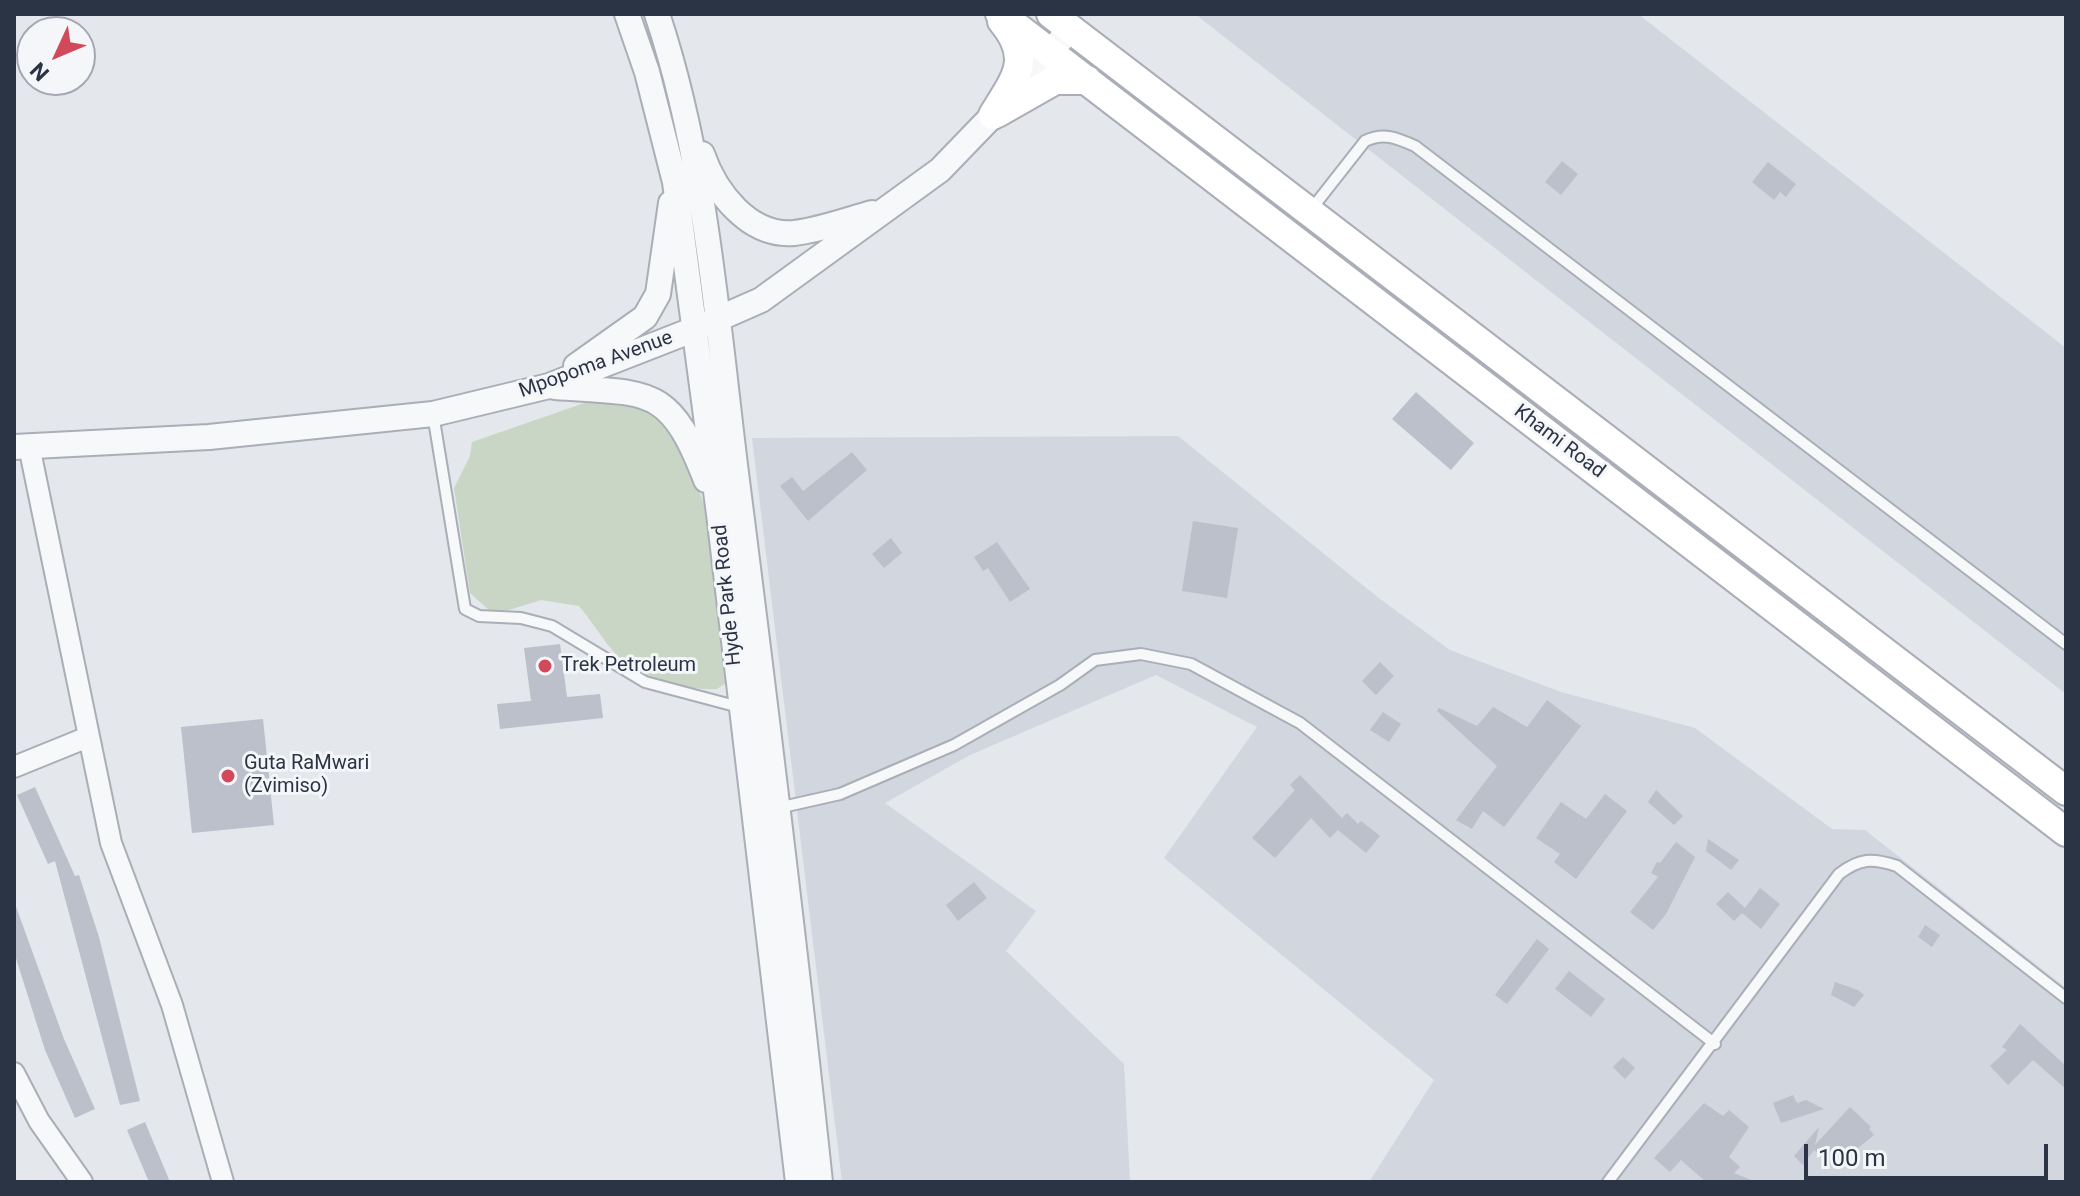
<!DOCTYPE html>
<style>
body{margin:0}
#map{position:relative;width:2080px;height:1196px;overflow:hidden;background:#e4e7ec;font-family:Roboto,sans-serif}
canvas{display:block}
.frame{position:absolute;inset:0;border:16px solid #2b3445;pointer-events:none}
.north{position:absolute;left:16px;top:16px;width:80px;height:80px;box-sizing:border-box;background:#f4f6f9;border:2px solid #a4a8b1;border-radius:50%;rotate:226deg;font-size:22px;font-weight:700;line-height:32px;text-align:center;color:#2b3445}
.north::after{content:'';display:block;margin:auto;width:28px;height:36px;background:#d1495b;clip-path:polygon(50% 0,100% 100%,50% 72%,0 100%)}
.scale{position:absolute;left:1804px;top:1144px;width:244px;height:36px;box-sizing:border-box;border:4px solid #2b3445;border-top:0;padding-left:10px;font-size:24px;line-height:28px;white-space:nowrap;color:#2b3445;-webkit-text-stroke:6px #f4f6f9;paint-order:stroke}
</style>
<div id="map">
<canvas width="2080" height="1196"></canvas>
<div class="frame"></div>
<div class="north">N</div>
<div class="scale">100 m</div>
</div>
<script>
const g = document.querySelector('canvas').getContext('2d');
g.lineJoin = 'round';
function paint(path, color) { g.fillStyle = color; g.fill(path, 'evenodd'); }
function trace(path, color, width, dash) { g.strokeStyle = color; g.lineWidth = width; g.lineCap = dash ? 'butt' : 'round'; g.setLineDash(dash || []); g.stroke(path); }
function label(font, color, halo, rows, align = 'center') {
  g.font = font + ' Roboto,sans-serif'; g.lineWidth = 6; g.setLineDash([]); g.textBaseline = 'middle'; g.strokeStyle = halo; g.fillStyle = color; for (const [text, x, y, turn = 0] of rows) {
    g.save(); g.translate(x, y); g.rotate((+turn || 0) * Math.PI / 180); g.textAlign = isNaN(turn) ? turn : align; if (halo) g.strokeText(text, 0, 0); g.fillText(text, 0, 0); g.restore();
  }
}
const built = new Path2D(`
 M1195,14H1638L2066,348V694Z
 M1178,436L1380,599L1450,650L1561,692L1695,728L1832,829L1865,830L2066,988V1182H1369L1434,1080L1164,858L1257,727L1156,675L970,755L885,803L1036,911L1006,951L1124,1064L1130,1182H842L752,438Z`);
const green = new Path2D(`
 M628,397L676,430L713,528L726,683L717,689C684,691 635,677 613,651C601,637 591,620 579,606L541,600L509,610L490,611L470,593L454,488L470,456L472,442L596,399Z`);
const building = new Path2D(`
 M1562,161L1578,174L1561,195L1545,182Z
 M1768,162L1796,184L1786,197L1780,192L1774,200L1752,182Z
 M1416,392L1474,443L1451,470L1392,419Z
 M852,452L867,470L808,521L780,486L792,477L803,491Z
 M1193,521L1238,528L1227,598L1182,591Z
 M891,538L902,553L884,568L872,554Z
 M997,542L1030,589L1010,602L988,568L983,571L974,557Z
 M560,644L567,697L600,694L603,718L500,729L497,704L531,701L524,648Z
 M1380,662L1394,676L1376,695L1362,681Z
 M1547,700L1581,726L1504,827L1483,811L1472,829L1456,820L1497,766L1437,711L1439,708L1477,726L1493,707L1527,727Z
 M1383,712L1401,724L1389,742L1370,730Z
 M263,719L274,825L192,833L181,727Z
 M1300,775L1342,818L1347,813L1358,824L1361,821L1380,836L1366,853L1338,830L1330,838L1311,818L1275,858L1252,838L1295,790L1290,785Z
 M35,787L75,876L79,875L99,937L140,1101L120,1105L55,861L48,864L17,795Z
 M1656,790L1683,816L1674,825L1648,802Z
 M1605,794L1627,811L1576,879L1554,862L1560,854L1536,838L1561,802L1586,819Z
 M1708,839L1739,860L1731,870L1706,851Z
 M1676,842L1695,857L1666,914L1653,930L1630,912L1658,877L1651,873L1657,862L1660,863Z
 M974,882L987,898L958,921L946,905Z
 M1760,888L1780,904L1761,929L1742,913L1734,921L1716,904L1728,892L1745,908Z
 M14,901L64,1039L95,1109L75,1118L45,1050L14,952Z
 M1925,925L1940,935L1932,947L1918,937Z
 M1537,939L1549,949L1507,1004L1495,995Z
 M1569,971L1605,999L1591,1017L1555,989Z
 M1835,982L1858,990L1864,995L1854,1007L1831,995Z
 M2020,1024L2066,1066V1089L2033,1060L2008,1085L1990,1066L2007,1050L2002,1047Z
 M1623,1057L1635,1068L1625,1079L1613,1067Z
 M1793,1095L1797,1103L1806,1100L1824,1109L1781,1123L1773,1103Z
 M1704,1103L1723,1116L1729,1110L1749,1127L1729,1157L1740,1167L1734,1173L1756,1182H1706L1681,1160L1670,1172L1654,1158Z
 M1850,1107L1871,1127L1869,1129L1874,1135L1848,1156L1844,1151L1831,1165L1814,1150L1803,1165L1794,1156L1819,1127L1815,1145Z
 M145,1122L170,1182H149L127,1130Z`);
const service = new Path2D(`
 M1310,211L1365,141C1384,132 1397,138 1415,146L2066,644
 M433,414L465,609L479,616L521,618L552,626L645,682L739,707
 M778,808L840,794L954,745L1060,685L1095,660L1141,654L1191,664L1300,723L1715,1044
 M1608,1182L1839,874C1860,858 1872,858 1897,866L2066,998`);
const minor = new Path2D(`
 M29,446L111,843L172,1005L223,1182
 M14,767L88,737
 M14,1073L39,1121L82,1182`);
const tertiary = new Path2D(`
 M627,14L647,72L675,182L719,514L798,1182
 M657,14C706,160 717,321 736,473C766,709 795,945 820,1182
 M702,154C715,192 749,237 794,233C820,230 847,220 872,213
 M576,366L645,317L658,294L671,203
 M555,387C650,394 669,384 706,480
 M14,447L209,437L433,414L549,386L695,329L761,300L940,170L1024,83L1070,29`);
const secondary = new Path2D(`
 M1000,14L2066,832
 M1051,14L2066,791
 M997,113L1055,80H1087
 M993,115C1015,79 1034,59 1002,21`);
const markers = [
 [545,666,8,"#d1495b"],
 [228,776,8,"#d1495b"]
];
const streetNames = [
 ["Mpopoma Avenue",596,365,-20],
 ["Khami Road",1559,442,37],
 ["Hyde Park Road",728,595,-96]
];
const poiNames = [
 ["Trek Petroleum",561,666],
 ["Guta RaMwari",244,764],
 ["(Zvimiso)",244,787]
];
paint(built, '#d2d6de');
paint(green, '#c9d6c5');
paint(building, '#bbc0ca');
trace(service, '#a9aeb7', 14);
trace(minor, '#a9aeb7', 24);
trace(tertiary, '#a9aeb7', 28);
trace(secondary, '#a9aeb7', 32);
trace(service, '#f7f8fa', 10);
trace(minor, '#f7f8fa', 20);
trace(tertiary, '#f7f8fa', 24);
trace(secondary, '#fff', 28);
for (const [x, y, r, color] of markers) { const dot = new Path2D(); dot.arc(x, y, r, 0, 2 * Math.PI); g.fillStyle = color; g.fill(dot); trace(dot, '#f4f6f9', 3); }
label('20px', '#2b3445', '#f4f6f9', streetNames);
label('20px', '#2b3445', '#f4f6f9', poiNames, 'left');
</script>
